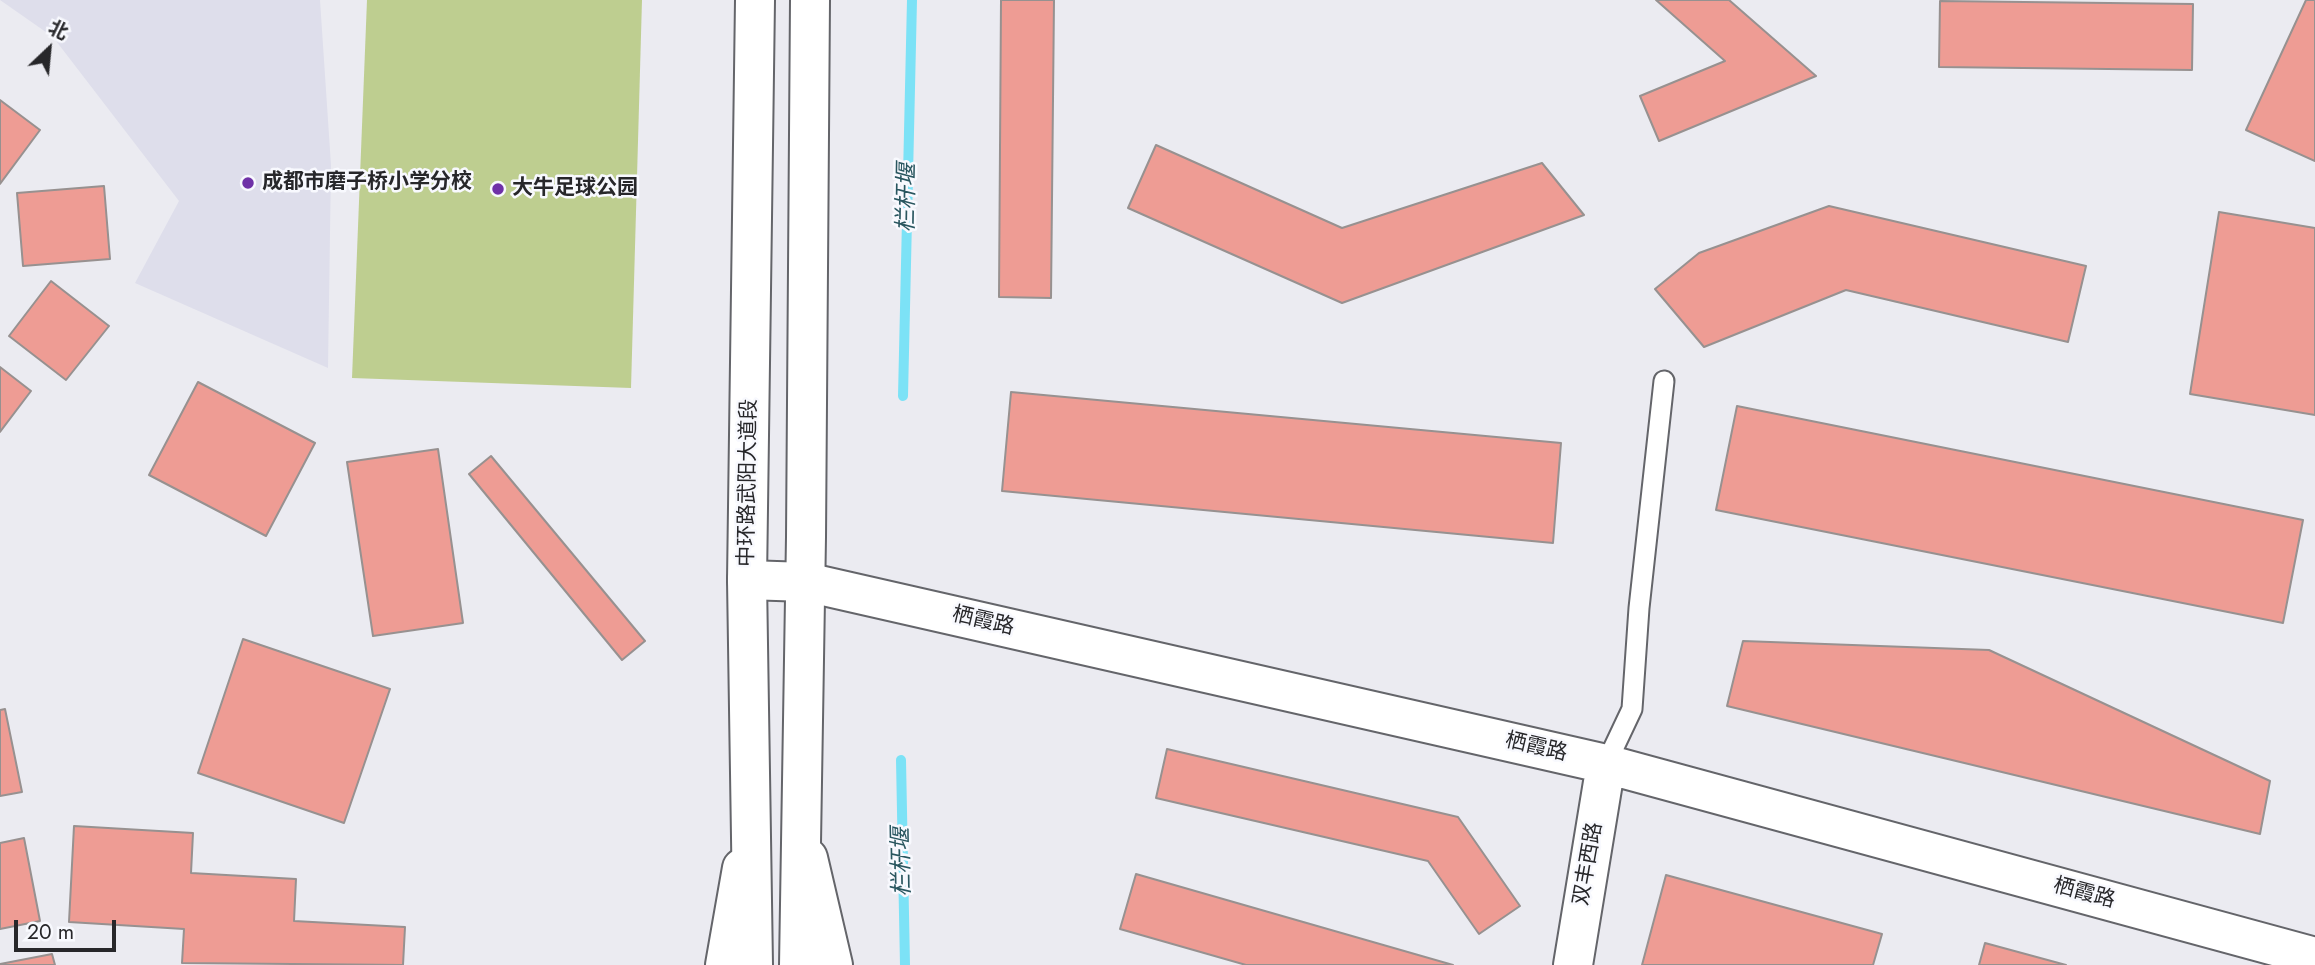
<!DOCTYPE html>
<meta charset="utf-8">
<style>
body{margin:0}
#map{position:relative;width:2315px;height:965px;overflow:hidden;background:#ebebf1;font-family:Jost,"Noto Sans SC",sans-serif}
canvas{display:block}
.north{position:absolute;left:14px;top:14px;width:70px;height:70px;-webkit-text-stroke:5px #f8f9fe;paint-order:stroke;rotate:26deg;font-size:19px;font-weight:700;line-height:28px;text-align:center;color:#27272a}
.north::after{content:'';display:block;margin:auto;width:24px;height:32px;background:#27272a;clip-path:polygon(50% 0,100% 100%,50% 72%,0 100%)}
.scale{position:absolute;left:14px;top:920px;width:102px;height:32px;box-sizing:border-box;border:4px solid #27272a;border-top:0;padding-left:9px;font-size:21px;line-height:24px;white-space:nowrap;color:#27272a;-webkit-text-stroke:5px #f8f9fe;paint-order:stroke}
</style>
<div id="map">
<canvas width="2315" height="965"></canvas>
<div class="north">北</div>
<div class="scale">20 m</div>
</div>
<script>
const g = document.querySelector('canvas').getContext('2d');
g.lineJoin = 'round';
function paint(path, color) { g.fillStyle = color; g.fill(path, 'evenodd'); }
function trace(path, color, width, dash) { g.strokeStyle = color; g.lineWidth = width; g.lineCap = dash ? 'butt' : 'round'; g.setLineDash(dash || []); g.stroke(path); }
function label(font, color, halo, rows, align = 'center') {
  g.font = font + ' Jost,"Noto Sans SC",sans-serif'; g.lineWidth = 5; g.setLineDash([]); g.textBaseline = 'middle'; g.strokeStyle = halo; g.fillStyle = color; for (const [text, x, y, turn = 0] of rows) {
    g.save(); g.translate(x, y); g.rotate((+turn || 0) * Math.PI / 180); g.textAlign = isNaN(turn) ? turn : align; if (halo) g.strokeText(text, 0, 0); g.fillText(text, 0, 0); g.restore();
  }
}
const built = new Path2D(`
 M0,0H320L331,165L328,368L135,283L179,201L53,37Z`);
const green = new Path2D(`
 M367,0H642L631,388L352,378Z`);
const stream = new Path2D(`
 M903,396L912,0
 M901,760L905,965`);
const building = new Path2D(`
 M1001,0H1054L1051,298L999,297Z
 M1656,0H1729L1816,76L1659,141L1640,96L1725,61Z
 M2306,0H2315V161L2246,130Z
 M1940,1L2193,4L2192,70L1939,67Z
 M0,100L40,130L0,184Z
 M1156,145L1342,228L1542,163L1584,215L1342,303L1128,208Z
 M104,186L110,259L23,266L17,193Z
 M1829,206L2086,266L2068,342L1846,290L1704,347L1655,289L1699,253Z
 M2219,212L2315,228V415L2190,394Z
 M51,281L109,326L66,380L9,336Z
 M0,367L31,391L0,432Z
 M198,382L315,443L266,536L149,475Z
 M1011,392L1561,443L1553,543L1002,491Z
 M1737,406L2303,520L2283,623L1716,510Z
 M438,449L463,623L373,636L347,462Z
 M491,456L645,641L622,660L469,474Z
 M243,639L390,689L344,823L198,773Z
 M1743,641L1989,650L2270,781L2260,834L1727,706Z
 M5,709L22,792L0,796V710Z
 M1167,749L1458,817L1520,906L1479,934L1428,861L1156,798Z
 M74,826L193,833L191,873L296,879L294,921L405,927L403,965L182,963L184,929L69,922Z
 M24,838L40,921L0,929V843Z
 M1136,874L1453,965H1246L1120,929Z
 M1666,875L1882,934L1873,965H1642Z
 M1985,943L2066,965H1979Z
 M52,954L55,965H0V964Z`);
const service = new Path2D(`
 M1606,764L1632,709L1639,608L1664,381`);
const minor = new Path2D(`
 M747,580L806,582L1606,764L2315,957
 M1573,965L1606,764`);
const secondary = new Path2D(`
 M808,858L833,965
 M725,965L742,868`);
const primary = new Path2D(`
 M753,965L747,580L755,0
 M799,965L806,537L810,0`);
const markers = [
 [248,183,7,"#6f31a7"],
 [498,189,7,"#6f31a7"]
];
const poiNames = [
 ["成都市磨子桥小学分校",262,183],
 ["大牛足球公园",512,189]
];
const streetNames = [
 ["中环路武阳大道段",749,483,-89],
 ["栖霞路",983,622,13],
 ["栖霞路",1536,748,13],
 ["双丰西路",1589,864,-80],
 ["栖霞路",2084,894,15]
];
const waterNames = [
 ["栏杆堰",908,198,-89],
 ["栏杆堰",903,862,-91]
];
paint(built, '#dedeeb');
paint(green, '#bece90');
trace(stream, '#7ce2f6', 10);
paint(building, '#ee9c94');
trace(building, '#979190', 2);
trace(service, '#64656a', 23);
trace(minor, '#64656a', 42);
trace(secondary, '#64656a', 42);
trace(primary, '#64656a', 42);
trace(service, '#fff', 19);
trace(minor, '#fff', 38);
trace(secondary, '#fff', 38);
trace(primary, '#fff', 38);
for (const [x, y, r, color] of markers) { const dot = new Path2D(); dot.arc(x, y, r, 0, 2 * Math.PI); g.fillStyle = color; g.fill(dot); trace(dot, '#f8f9fe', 2.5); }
label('bold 21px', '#27272a', '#f8f9fe', poiNames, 'left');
label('21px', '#27272a', '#f8f9fe', streetNames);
label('italic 23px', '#29565f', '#f8f9fe', waterNames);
</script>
